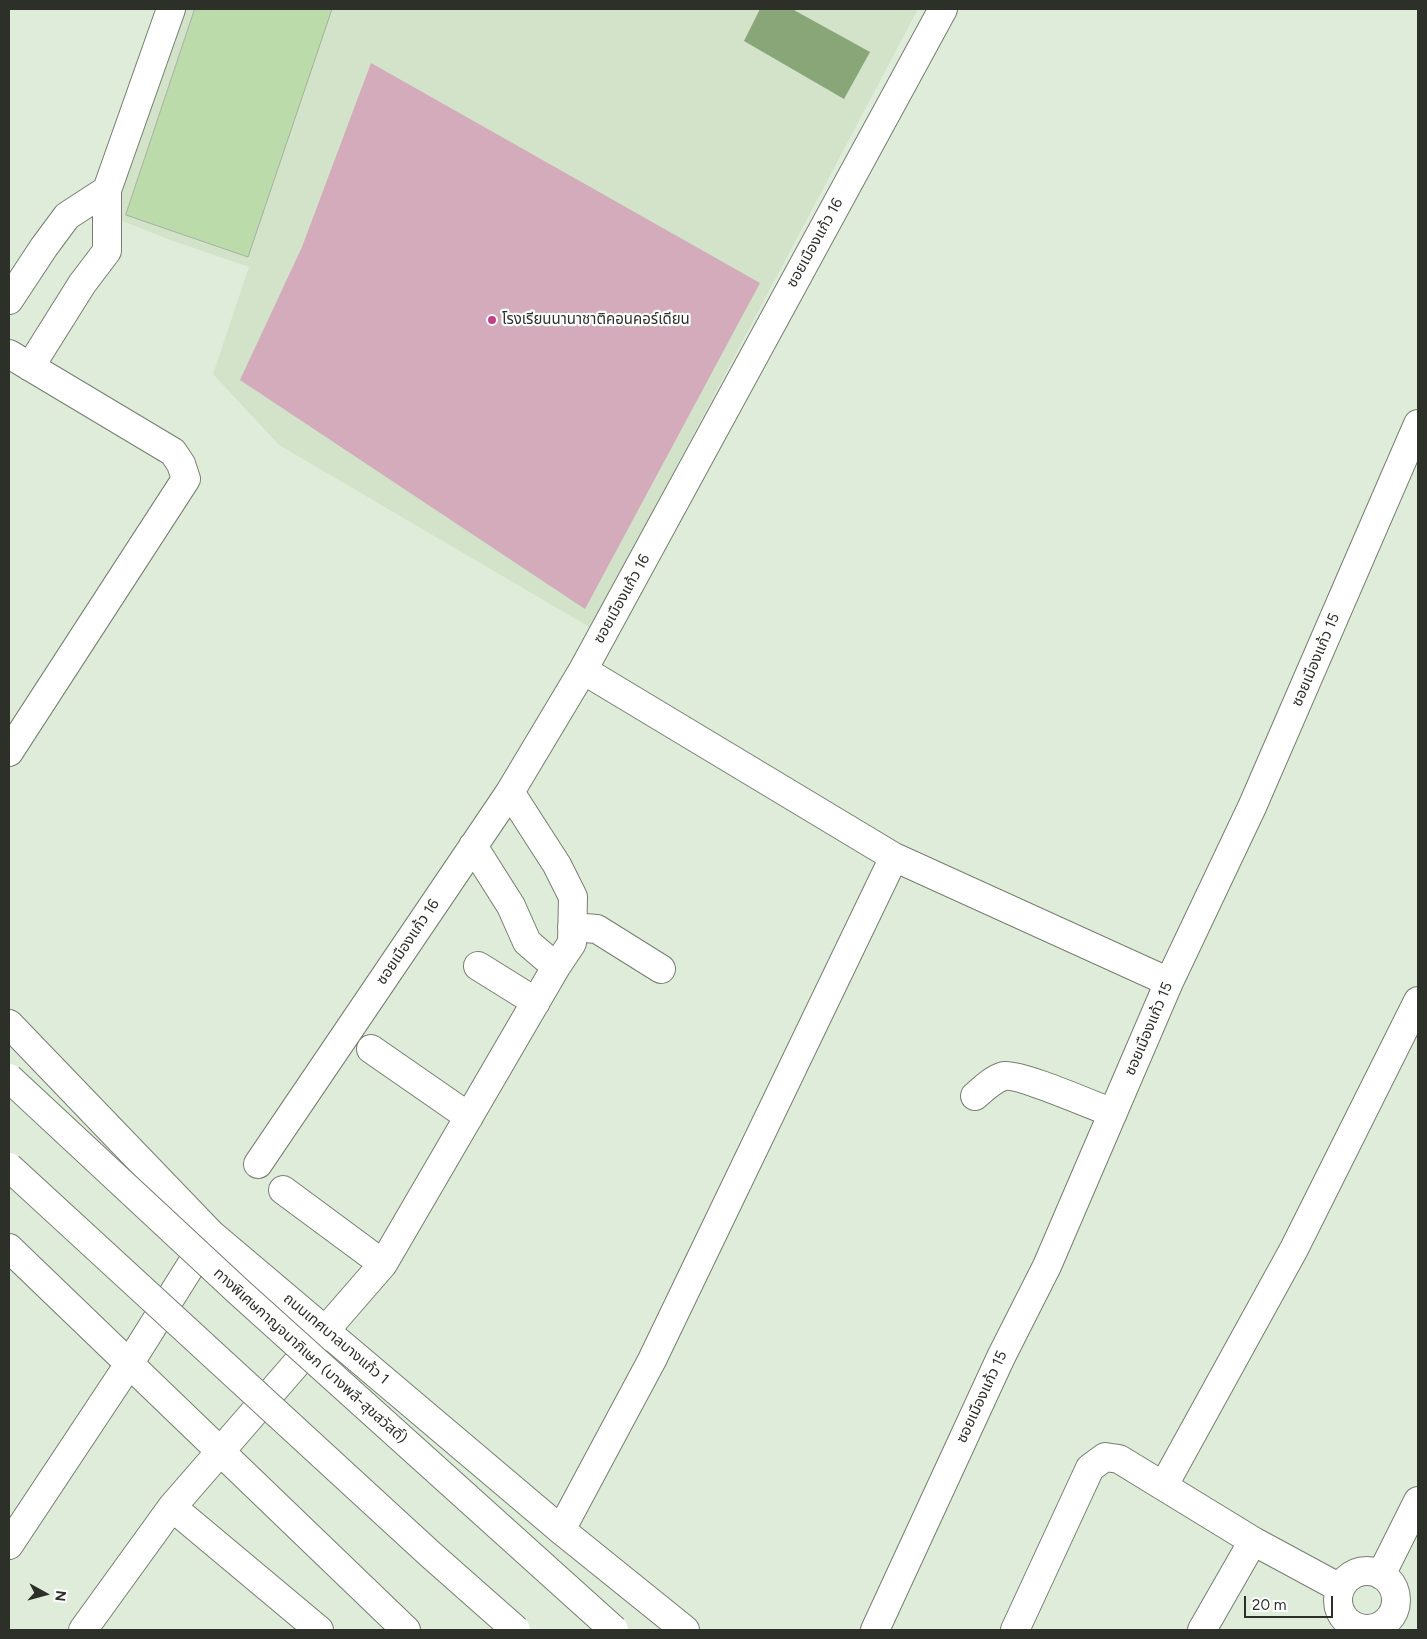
<!DOCTYPE html>
<meta charset="utf-8">
<style>
body{margin:0}
#map{position:relative;width:1427px;height:1639px;overflow:hidden;background:#e0ecda;font-family:Figtree,sans-serif}
canvas{display:block}
.frame{position:absolute;inset:0;border:10px solid #2c3029;pointer-events:none}
.north{position:absolute;left:20px;top:1569px;width:50px;height:50px;-webkit-text-stroke:4px #fff;paint-order:stroke;rotate:97deg;font-size:14px;font-weight:700;line-height:20px;text-align:center;color:#2c3029}
.north::after{content:'';display:block;margin:auto;width:18px;height:22px;background:#2c3029;clip-path:polygon(50% 0,100% 100%,50% 72%,0 100%)}
.scale{position:absolute;left:1244px;top:1596px;width:89px;height:22px;box-sizing:border-box;border:2px solid #2c3029;border-top:0;padding-left:6px;font-size:15px;line-height:18px;white-space:nowrap;color:#2c3029;-webkit-text-stroke:4px #fff;paint-order:stroke}
</style>
<div id="map">
<canvas width="1427" height="1639"></canvas>
<div class="frame"></div>
<div class="north">N</div>
<div class="scale">20 m</div>
</div>
<script>
const g = document.querySelector('canvas').getContext('2d');
g.lineJoin = 'round';
function paint(path, color) { g.fillStyle = color; g.fill(path, 'evenodd'); }
function trace(path, color, width, dash) { g.strokeStyle = color; g.lineWidth = width; g.lineCap = dash ? 'butt' : 'round'; g.setLineDash(dash || []); g.stroke(path); }
function label(font, color, halo, rows, align = 'center') {
  g.font = font + ' Figtree,"Noto Sans Thai",sans-serif'; g.lineWidth = 4.5; g.setLineDash([]); g.textBaseline = 'middle'; g.strokeStyle = halo; g.fillStyle = color; for (const [text, x, y, turn = 0] of rows) {
    g.save(); g.translate(x, y); g.rotate((+turn || 0) * Math.PI / 180); g.textAlign = isNaN(turn) ? turn : align; if (halo) g.strokeText(text, 0, 0); g.fillText(text, 0, 0); g.restore();
  }
}
const built = new Path2D(`
 M183,9H918L591,628L279,445L213,374L249,267L173,241L112,217Z`);
const green = new Path2D(`
 M371,63L760,283L585,609L240,380L302,247Z`);
const water = new Path2D(`
 M760,9H792L870,52L844,99L744,41Z`);
const building = new Path2D(`
 M195,9H332L248,257L126,215Z`);
const street = new Path2D(`
 M9,300L44,247L67,216L107,190
 M9,354L173,452L181,464L186,479L9,752
 M30,367L82,284L107,251V190L171,9
 M583,670L894,857L1169,982
 M473,846L511,906L527,942L556,967L572,943L573,897L557,865L510,792
 M572,927L597,929L661,969
 M478,966L536,1002
 M371,1049L469,1117
 M975,1096C983,1089 993,1079 1004,1076C1019,1073 1094,1106 1113,1113
 M258,1164L510,792L583,670L943,9
 M283,1190L383,1264
 M1164,1485L1294,1249L1418,1001
 M561,1530L652,1360L894,857
 M9,1545L129,1364L210,1235
 M1338 1600a29 29 0 1 1 58 0a29 29 0 1 1-58 0Z
 M1381,1575L1418,1501
 M83,1630L172,1507
 M319,1630L172,1507L383,1264L556,967
 M875,1630L1001,1357L1047,1266L1169,982L1252,807L1418,424
 M1015,1630L1090,1468L1105,1457L1119,1459L1253,1541L1340,1588
 M1202,1630L1253,1541`);
const secondary = new Path2D(`
 M9,1024L211,1234L561,1530L685,1630
 M9,1248L406,1630`);
const highwayBridge = new Path2D(`
 M9,1078L239,1292L614,1630
 M9,1167L430,1554L516,1630`);
const markers = [
 [492,320,5,"#c44084"]
];
const streetNames = [
 ["ซอยเมืองแก้ว 16",815,243,-61],
 ["ซอยเมืองแก้ว 16",622,599,-61],
 ["ซอยเมืองแก้ว 15",1316,660,-67],
 ["ซอยเมืองแก้ว 16",408,942,-56],
 ["ซอยเมืองแก้ว 15",1149,1029,-67],
 ["ถนนเทศบาลบางแก้ว 1",336,1339,40],
 ["ทางพิเศษกาญจนาภิเษก (บางพลี-สุขสวัสดิ์)",310,1356,42],
 ["ซอยเมืองแก้ว 15",982,1397,-65]
];
const poiNames = [
 ["โรงเรียนนานาชาติคอนคอร์เดียน",502,320]
];
paint(built, '#d2e3ca');
paint(green, '#d3abbb');
paint(water, '#88a677');
paint(building, '#bcdbab');
trace(building, '#a6b1a0', 1);
trace(street, '#747f6f', 30);
trace(secondary, '#747f6f', 30);
trace(street, '#fff', 28);
trace(secondary, '#fff', 28);
trace(highwayBridge, '#747f6f', 30, []);
trace(highwayBridge, '#fff', 28);
for (const [x, y, r, color] of markers) { const dot = new Path2D(); dot.arc(x, y, r, 0, 2 * Math.PI); g.fillStyle = color; g.fill(dot); trace(dot, '#fff', 2); }
label('15px', '#2c3029', '#fff', streetNames);
label('15px', '#2c3029', '#fff', poiNames, 'left');
</script>
